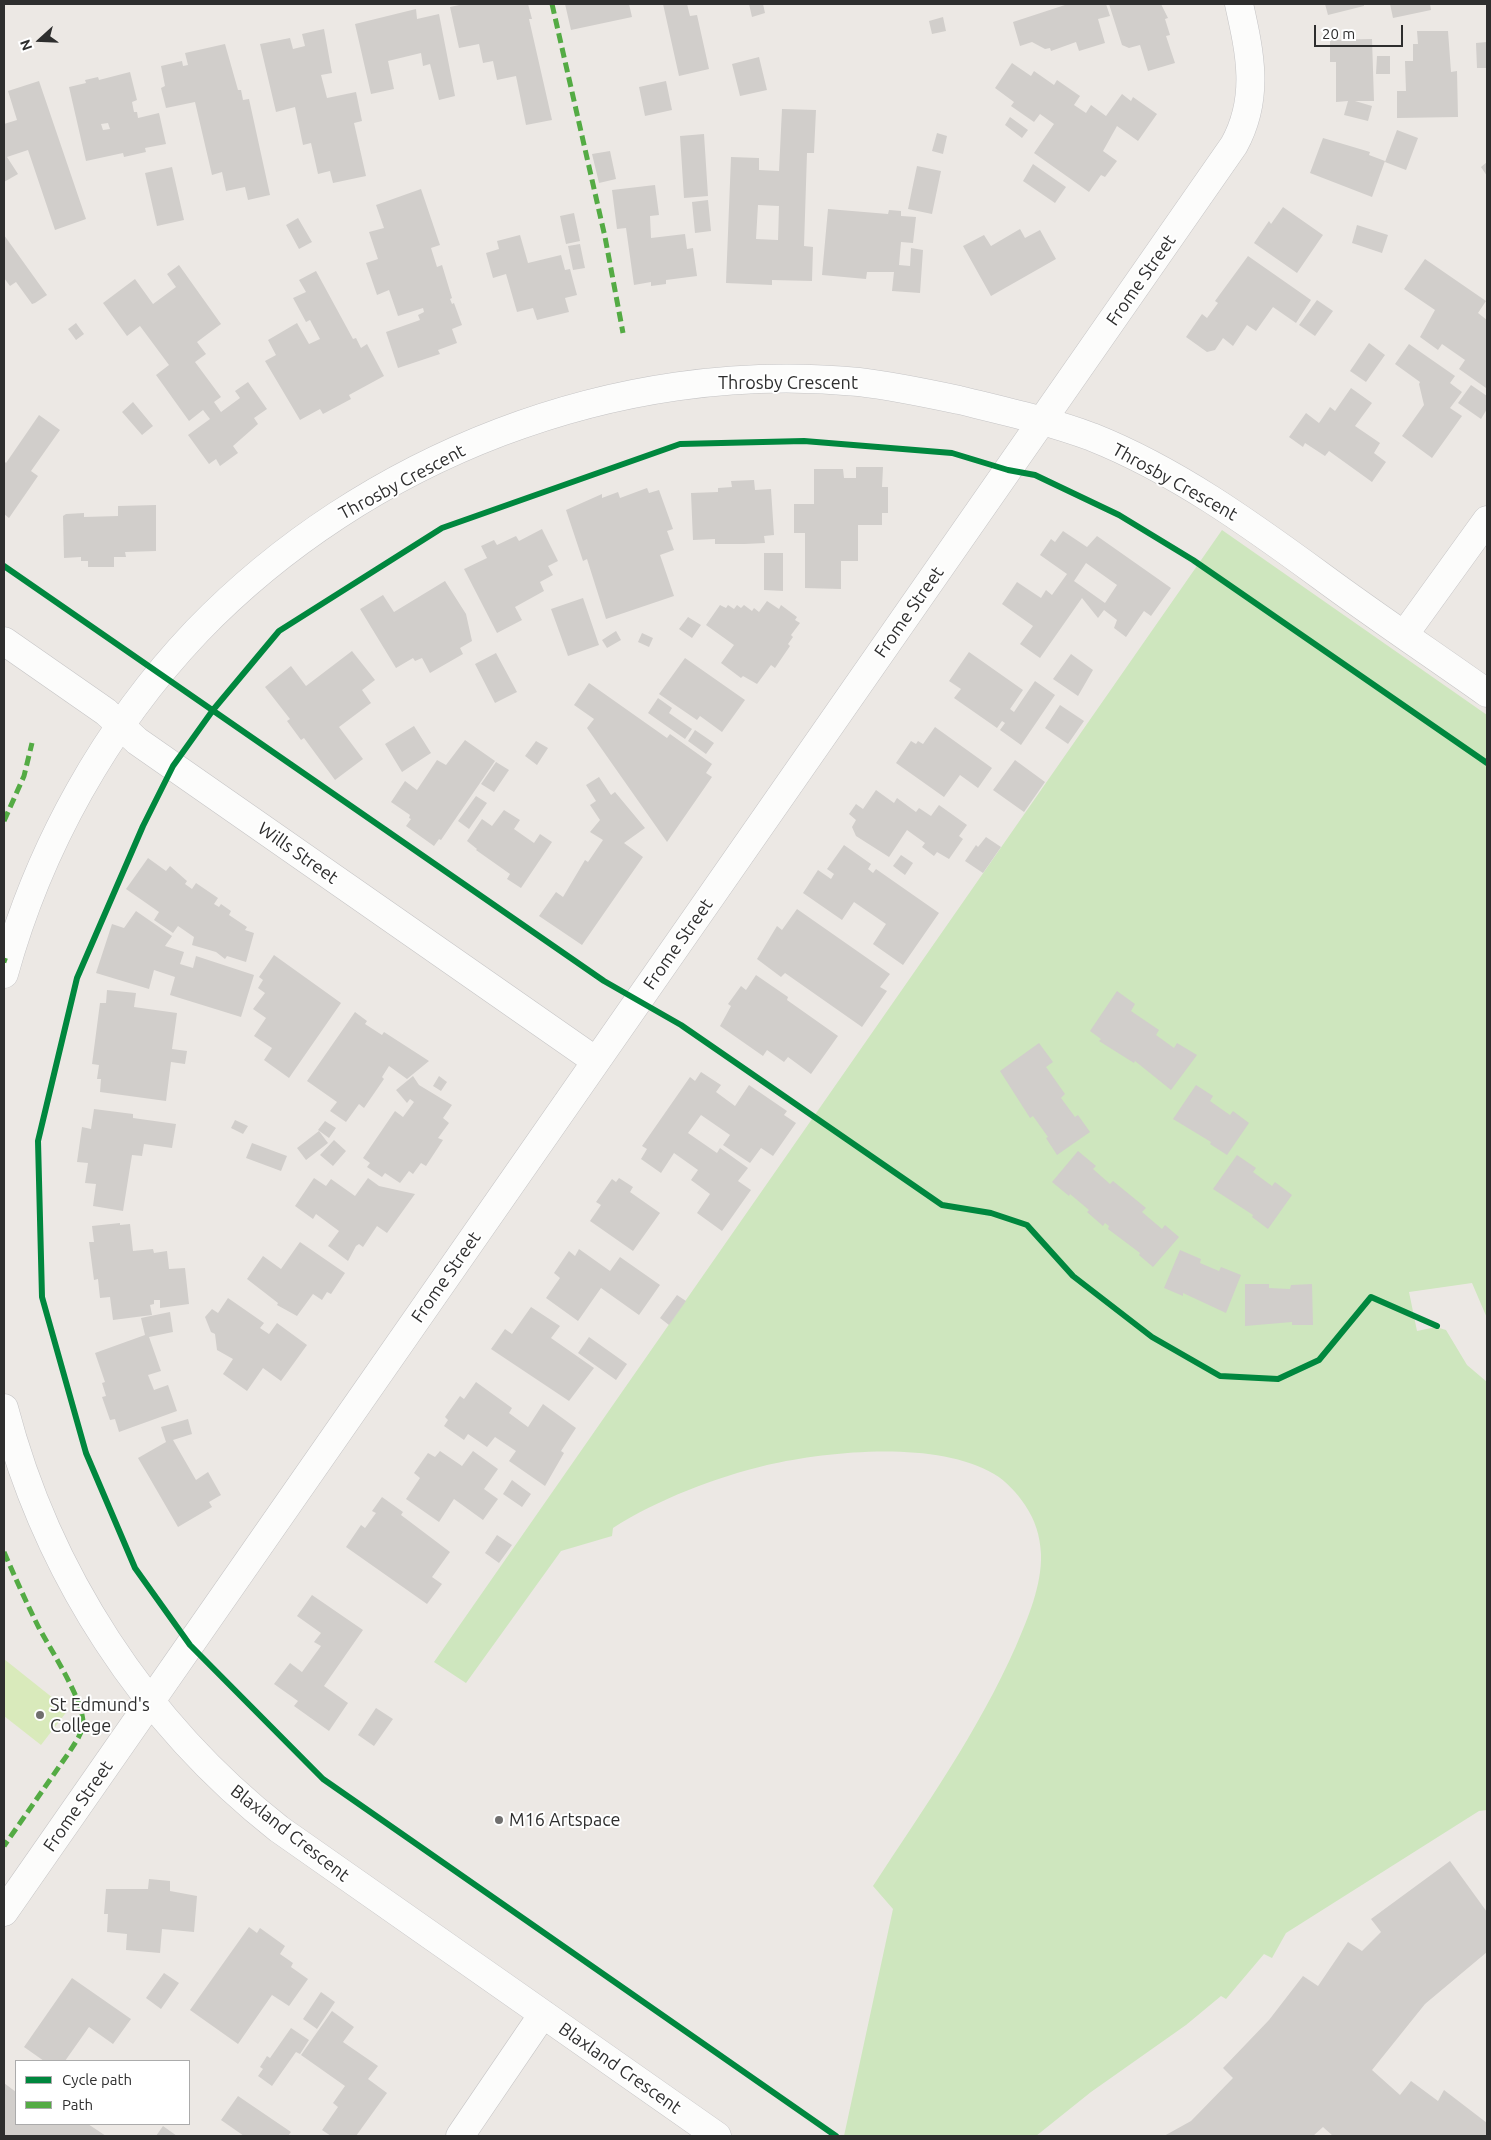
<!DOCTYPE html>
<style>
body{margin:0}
#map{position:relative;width:1491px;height:2140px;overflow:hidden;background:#ece8e4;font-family:Ubuntu,sans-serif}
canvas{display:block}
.frame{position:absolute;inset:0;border:5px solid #2e2e2e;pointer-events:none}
.legend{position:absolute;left:15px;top:2060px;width:175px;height:65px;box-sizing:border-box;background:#fff;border:1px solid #ababab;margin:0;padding:6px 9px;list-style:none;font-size:15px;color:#2e2e2e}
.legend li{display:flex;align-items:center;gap:10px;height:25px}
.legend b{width:25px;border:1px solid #ababab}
.north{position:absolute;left:15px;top:15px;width:50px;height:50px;-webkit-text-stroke:4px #fff;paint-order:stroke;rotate:250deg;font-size:14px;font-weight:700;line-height:20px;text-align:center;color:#2e2e2e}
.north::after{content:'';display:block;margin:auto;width:18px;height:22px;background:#2e2e2e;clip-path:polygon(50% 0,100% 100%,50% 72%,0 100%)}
.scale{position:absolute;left:1314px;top:25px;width:89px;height:22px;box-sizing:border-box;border:2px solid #2e2e2e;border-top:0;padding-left:6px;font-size:15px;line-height:18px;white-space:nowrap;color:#2e2e2e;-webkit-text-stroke:4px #fff;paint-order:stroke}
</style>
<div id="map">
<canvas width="1491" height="2140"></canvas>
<div class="frame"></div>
<ul class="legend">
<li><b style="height:6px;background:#00873e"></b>Cycle path</li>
<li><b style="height:6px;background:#54ab44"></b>Path</li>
</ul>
<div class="north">N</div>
<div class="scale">20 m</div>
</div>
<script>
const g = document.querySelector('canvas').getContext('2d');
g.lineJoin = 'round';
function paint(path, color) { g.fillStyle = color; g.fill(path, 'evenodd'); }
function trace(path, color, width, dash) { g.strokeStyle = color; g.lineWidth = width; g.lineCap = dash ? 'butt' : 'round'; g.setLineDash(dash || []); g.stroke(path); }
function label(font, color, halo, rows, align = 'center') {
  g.font = font + ' Ubuntu,sans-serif'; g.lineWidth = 4; g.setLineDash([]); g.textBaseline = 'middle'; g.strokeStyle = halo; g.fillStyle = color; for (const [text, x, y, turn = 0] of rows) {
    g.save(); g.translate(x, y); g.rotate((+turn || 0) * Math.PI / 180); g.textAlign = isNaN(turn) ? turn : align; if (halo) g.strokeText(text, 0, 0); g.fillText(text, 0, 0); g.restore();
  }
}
const green = new Path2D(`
 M1222,530L1487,715V1318L1472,1283L1409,1292L1417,1331L1436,1327L1446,1330L1467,1365L1487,1382V1810L1479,1811L1286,1933L1272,1958L1264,1954L1226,1999L1221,1996L1186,2025L1091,2092L1036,2136H844L893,1909L873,1886C924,1808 978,1732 1016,1646C1028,1618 1042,1585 1041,1554C1040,1535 1035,1520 1025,1505C1017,1493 1006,1481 994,1474C937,1440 829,1451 767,1465C717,1477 656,1500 613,1528L612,1536L561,1551L466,1683L434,1662Z`);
const pitch = new Path2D(`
 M4,1659L68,1710L41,1745L4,1716Z`);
const building = new Path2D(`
 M464,4H528L532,19H529L552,120L526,125L516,76L497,80L493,61L483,63L479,44L459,48L450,7Z
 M565,4H629L632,17L571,30Z
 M663,4H687L690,16L697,15L709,69L679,76Z
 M749,4H763L765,13L752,17Z
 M1068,4H1106L1110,16L1098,19L1105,43L1079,51L1076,42L1051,51L1050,48L1045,49L1032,42L1020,46L1013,22Z
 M1109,4H1161L1168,18L1165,19L1170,35L1166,36L1175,63L1148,71L1140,45L1129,48L1122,45Z
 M1325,4H1364V6L1328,15Z
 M1390,4H1430L1431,10L1393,18Z
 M416,9L417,19L439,14L455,96L439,100L430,64L423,66L421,53L388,61L394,89L371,94L355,24Z
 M943,17L946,31L932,34L929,21Z
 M324,29L332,73L321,75L327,98L356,92L362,121L354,123L366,176L333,183L330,171L318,174L311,143L303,145L295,107L276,112L260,44L290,38L293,49L305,46L302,34Z
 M1417,31H1448L1451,72L1457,71L1458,117L1397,118V91H1406L1405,61H1413V44H1418Z
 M1372,39L1374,101H1355L1372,106L1368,121L1344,115L1348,101L1336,102V62H1330V40Z
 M1487,42V68H1477L1476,43Z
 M225,44L238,90H241L243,100L249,99L270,195L248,200L245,187L226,191L222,172L212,175L195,102L166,108L161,88L165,86L161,66L182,61L183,66L188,65L185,53Z
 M1377,56H1390V74H1376Z
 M759,57L767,90L740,96L732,64Z
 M1012,63L1031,76L1034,71L1054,85L1057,80L1080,96L1074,105L1086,113L1091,105L1106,116L1122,94L1131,101L1133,97L1157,114L1138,141L1117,126L1103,151L1117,161L1105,177L1101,175L1089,192L1034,153L1054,124L1040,114L1034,122L1011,106L1014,102L995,88Z
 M130,72L137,100L132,102L134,112H137L138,118L159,113L166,144L145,148L146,152L124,157L123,153L86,161L69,87L86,83L85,80L98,77L99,80ZM108,123L110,129L103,130L101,124Z
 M39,81L86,219L55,230L28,150L7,157L18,174L4,182V124L17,120L8,91Z
 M666,81L672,110L645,116L639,87Z
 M782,109L816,110L814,153H807L804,246L813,247L812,281L772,280V285L726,283L731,157L759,158V170L779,171ZM758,205L779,206L778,240L756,239Z
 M1010,117L1028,130L1022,138L1005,125Z
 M1397,130L1418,138L1406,170L1385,162Z
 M937,133L947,136L943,154L932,151Z
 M704,134L708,196L684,198L680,136Z
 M1323,138L1370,152L1369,155L1385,161L1372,197L1310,173Z
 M610,151L616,179L599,183L592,154Z
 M1487,162V176L1481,167Z
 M1033,164L1066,187L1055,203L1023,181Z
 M917,166L941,171L932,214L908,209Z
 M172,167L184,220L157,226L145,173Z
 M655,185L659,215L650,216L651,238L685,234L687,249L693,248L697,276L666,280V284L651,286V282L634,285L626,228L617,229L612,190Z
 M421,189L440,245L431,248L437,267L442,265L452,298L450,299L452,304L454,303L462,325L452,329L457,343L438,350L440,354L398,368L386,332L420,320L418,315L424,312L423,308L398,316L389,290L377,295L366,263L378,259L369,232L384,228L376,205Z
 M708,200L711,231L695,233L692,202Z
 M1283,207L1323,235L1297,273L1254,243L1269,221L1271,224Z
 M828,209L888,214L889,210L901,211V216L916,217L913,243L901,242L899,265L910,266L911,248L923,250L920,293L892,291L894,272H867L866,279L822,275Z
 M574,213L580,241L566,244L560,216Z
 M298,218L312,242L299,249L286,225Z
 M1357,225L1388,235L1382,253L1352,243Z
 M1020,229L1025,238L1040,230L1056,259L991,296L963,246L984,235L991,246Z
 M4,235L47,295L35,303L32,304L16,282L10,286L4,278Z
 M520,235L528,263L561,255L565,270L570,269L577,295L565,298L569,312L537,320L533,308L517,312L506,274L493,278L486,253L499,249L497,241Z
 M580,244L585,268L573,270L568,246Z
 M1248,256L1311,300L1296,323L1273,307L1256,331L1247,325L1233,346L1223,338L1215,350L1207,352L1186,337L1202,314L1207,318L1218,303L1215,301Z
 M1425,259L1486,301L1478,313L1487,320L1486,388L1459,369L1465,360L1442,344L1438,350L1420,337L1435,310L1404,289Z
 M179,265L221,324L197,342L206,354L195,362L221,397L214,402L221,412L240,398L235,391L248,382L267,409L254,418L258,424L233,446L238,453L220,466L216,459L209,464L188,435L210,419L203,410L189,421L156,375L169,365L140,326L127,336L103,303L135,279L153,304L176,287L167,274Z
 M316,271L353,339L356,338L361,348L367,344L384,376L349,395L351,399L323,414L320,409L300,420L265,361L276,355L268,340L297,323L309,344L320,339L310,320L306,322L293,298L306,292L299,280Z
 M1317,300L1333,311L1315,336L1299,325Z
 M76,323L84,334L76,340L68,329Z
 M1369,343L1385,355L1366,382L1350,371Z
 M1409,344L1455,376L1450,383L1462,392L1450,408L1462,416L1432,458L1402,436L1424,405L1419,384L1420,382L1395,364Z
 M1471,385L1487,396V409L1481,419L1458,403Z
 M1351,388L1372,403L1355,426L1380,443L1374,453L1386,462L1372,482L1329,451L1325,456L1305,443L1303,447L1289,437L1306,413L1319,423L1330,407L1335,411Z
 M133,402L153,426L142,435L122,412Z
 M39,415L60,430L31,471L38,476L9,518L4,514V461L6,463Z
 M856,467H883L882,487H888V513H882V525H858V561H841V589L805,588V533H794V504H814V469H843L844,478H856Z
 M754,480L755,490L771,489L774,535L764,536L765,543L745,544H715V539L693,540L691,493L718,492V488L732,487L731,481Z
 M647,488L649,493L659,490L673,529L667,531L674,550L660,555L674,596L606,619L587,559L583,561L566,510L602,494V498L618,492L620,498Z
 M156,505V551L125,552L126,557H114V567H88V561H81V557L64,558L63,516L66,514L84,513V517L118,516V506Z
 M542,529L558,561L548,566L553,575L540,582L544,591L515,607L522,620L497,633L464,569L487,558L481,546L494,540L497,545L516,536L519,541Z
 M1063,531L1087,547L1097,536L1171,588L1151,616L1144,611L1126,637L1114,628L1117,620L1104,610L1098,618L1082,598L1040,658L1020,644L1033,626L1002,604L1017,582L1041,598L1046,590L1052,595L1067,574L1040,555L1051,539L1055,542ZM1086,563L1117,585L1105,603L1074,581Z
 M764,553H783V591L764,590Z
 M445,581L466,614L472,641L460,648L463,654L430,673L422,658L415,661L413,658L396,668L360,609L383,595L394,612Z
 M583,598L599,645L568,656L551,609Z
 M767,601L779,609L781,605L797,617L795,620L800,623L791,635L793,637L788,644L790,646L775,668L771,665L757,684L743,676L741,678L721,663L734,645L706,625L720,605L726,608L728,605L734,609L737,605L741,608L744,605L752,611L754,608L759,612Z
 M688,617L701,625L692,638L679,629Z
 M616,631L621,640L607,648L602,640Z
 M642,633L653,638L649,647L638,642Z
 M352,651L375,680L362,690L371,703L339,727L363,759L335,780L304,738L301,740L287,721L290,719L265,687L291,666L306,686Z
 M969,652L1023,690L1010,709L1014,712L1035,681L1055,695L1021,745L1000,730L1005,723L1002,721L997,728L954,698L961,689L949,681Z
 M496,653L517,692L495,703L475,664Z
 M1071,654L1093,670L1078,696L1053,679Z
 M685,658L745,700L722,732L700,716L697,720L659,694Z
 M589,683L667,738L670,734L712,764L706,773L712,777L667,842L587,728L594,719L574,705Z
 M658,698L672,708L669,713L692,729L685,739L648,713Z
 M1060,705L1084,721L1068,744L1045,728Z
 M414,726L431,753L402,772L385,744Z
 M935,727L992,768L978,788L960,775L944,797L896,763L911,741L916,744L918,741L923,744Z
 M695,730L714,743L706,754L688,741Z
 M465,740L495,761L441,840L439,839L434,846L406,826L411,819L409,818L410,815L391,802L405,781L417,790L437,760L446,765Z
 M536,741L548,748L537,765L525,756Z
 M1015,760L1045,782L1024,812L993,790Z
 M496,762L509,770L494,792L481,784Z
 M599,777L611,795L615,792L645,828L624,843L643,857L582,945L539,916L556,892L563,897L585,860L588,862L603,840L590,832L600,820L590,805L596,801L586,785Z
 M876,790L894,803L897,798L916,812L919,808L931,816L939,805L967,825L959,836L963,839L949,859L937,852L934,856L922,847L925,843L907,830L889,857L856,836L852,827L856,820L849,814L856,804L863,809Z
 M476,796L487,803L469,829L458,821Z
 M504,810L520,820L514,829L534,843L540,834L552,842L521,888L507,879L510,874L476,850L477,849L467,841L482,819L492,826Z
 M986,837L1001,847L983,873L965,861L976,845L978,847Z
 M844,845L871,864L868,869L873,873L876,869L939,913L903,965L873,944L886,924L854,902L842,920L803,893L818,870L831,879L834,874L827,869Z
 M901,855L913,863L905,875L893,866Z
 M148,858L166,871L170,866L187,881L185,884L192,889L196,883L218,898L214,904L219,907L221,904L231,911L229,915L247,927L245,930L254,933L246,962L227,956L225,959L216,952L192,945L194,937L178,926L173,933L154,920L159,912L126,889Z
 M797,909L890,974L880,987L887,991L862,1027L785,973L781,977L757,959L777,926L782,930Z
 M136,911L172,936L165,946L184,952L180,964L193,968L196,956L254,975L241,1017L170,995L175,977L154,970L149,989L96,973L112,924L124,928Z
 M274,955L341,1003L289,1078L264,1060L272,1048L254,1036L266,1018L253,1009L265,993L258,988L263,980L259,977Z
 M756,975L788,997L787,1000L838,1036L811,1074L788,1057L784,1062L767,1050L763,1056L720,1026L731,1006L728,1004L741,986L746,990Z
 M107,990L136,993L134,1007L177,1013L172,1049L187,1051L185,1064L171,1062L166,1101L100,1092L101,1079H97L99,1065L92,1064L100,1003H106Z
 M1117,991L1135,1004L1131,1011L1159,1030L1156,1035L1174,1048L1177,1043L1197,1055L1171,1090L1135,1061L1134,1063L1099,1041L1101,1039L1090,1031Z
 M355,1012L367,1021L365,1024L382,1035L384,1032L429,1061L407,1079L389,1066L382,1077L384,1079L364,1108L359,1104L346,1122L330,1111L337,1102L307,1081Z
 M1039,1043L1053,1062L1046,1067L1065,1094L1061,1098L1075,1117L1078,1115L1090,1132L1057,1155L1046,1138L1048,1137L1033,1116L1030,1118L1000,1071Z
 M701,1072L721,1085L716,1092L735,1106L749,1085L787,1111L784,1115L796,1123L773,1156L761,1148L750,1163L723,1145L730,1135L701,1115L688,1133L717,1153L720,1148L748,1168L738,1181L751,1190L722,1231L697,1213L710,1194L691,1180L698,1170L674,1153L661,1173L641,1159L647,1149L642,1146L690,1077L695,1081Z
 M413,1076L419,1085L452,1105L443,1118L449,1123L438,1138L443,1140L426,1166L421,1163L413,1174L409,1171L400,1183L385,1173L382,1177L367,1167L370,1163L363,1158L395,1111L403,1117L414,1102L410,1099L407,1103L396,1090Z
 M439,1076L447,1082L441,1091L433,1086Z
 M1196,1085L1213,1096L1210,1101L1230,1115L1233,1111L1249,1123L1227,1155L1210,1144L1211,1142L1173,1119Z
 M94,1109L133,1114V1118L176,1124L172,1148L144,1144L142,1156L132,1155L123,1211L93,1206L96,1184L85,1183L88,1163L77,1162L82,1127L91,1129Z
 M235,1120L248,1126L243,1134L231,1128Z
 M325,1121L336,1128L329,1138L318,1130Z
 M319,1131L328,1143L306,1160L297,1148Z
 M334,1140L346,1151L333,1166L320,1155Z
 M252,1143L287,1156L281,1171L246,1158Z
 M1078,1151L1096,1166L1093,1169L1110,1184L1113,1181L1146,1208L1142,1212L1162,1229L1165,1225L1179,1237L1153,1267L1139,1255L1140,1253L1108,1229L1109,1226L1105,1223L1103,1226L1087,1212L1089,1210L1070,1194L1069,1196L1052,1182Z
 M1237,1155L1256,1168L1253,1172L1272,1186L1275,1182L1292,1195L1268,1229L1252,1217L1253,1215L1213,1189Z
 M314,1178L326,1186L331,1179L355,1196L368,1178L379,1186L415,1194L387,1233L377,1226L363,1247L359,1244L356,1246L348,1261L328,1246L339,1231L316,1214L313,1219L295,1206Z
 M619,1178L633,1187L630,1192L660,1213L633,1251L590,1221L601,1205L596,1202L612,1179L616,1182Z
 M120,1223V1225L130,1224L133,1251L153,1249L154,1253L167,1251L169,1269L185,1268L189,1304L160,1308V1300H154V1304L150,1305L152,1315L113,1320L110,1297L100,1298L98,1279L94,1280L89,1242H94L92,1226Z
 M300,1242L345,1273L331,1294L327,1292L322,1300L313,1294L297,1316L277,1305L278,1303L247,1279L263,1256L281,1269Z
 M579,1249L610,1271L620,1257L660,1285L639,1315L601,1288L578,1321L546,1298L560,1278L554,1273L569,1251L575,1256Z
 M1180,1250L1201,1259L1200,1263L1219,1271L1221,1267L1241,1275L1226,1313L1183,1293V1296L1164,1288Z
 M1245,1284H1269V1288L1290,1289L1291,1285L1312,1284L1313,1325H1292V1322L1245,1326Z
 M677,1295L686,1301L669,1325L660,1318Z
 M228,1298L264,1323L260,1328L269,1334L277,1323L307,1345L281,1381L263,1368L247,1391L223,1374L233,1359L217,1350L215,1334L211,1332L205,1317L212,1309L218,1313Z
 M531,1307L560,1326L551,1338L594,1368L569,1401L491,1349L505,1329L512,1334Z
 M170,1312L173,1332L149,1337L161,1371L148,1375L154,1390L168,1385L177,1411L119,1432L115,1419L110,1420L102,1397L106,1396L102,1383L105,1382L95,1353L145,1335L141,1318Z
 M589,1337L627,1364L616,1380L578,1353Z
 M476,1382L512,1408L509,1413L528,1427L543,1404L576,1428L561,1451L564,1453L545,1486L509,1461L516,1451L495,1437L487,1447L468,1434L464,1440L444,1426L448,1420L445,1417L460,1396L464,1399Z
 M188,1419L192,1434L173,1440L196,1480L208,1472L221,1495L209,1502L212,1507L178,1527L138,1458L166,1442L161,1427Z
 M440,1451L462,1466L473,1451L498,1469L484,1489L498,1499L483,1520L454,1499L439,1522L406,1499L420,1478L414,1473L428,1453L435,1457Z
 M512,1480L531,1494L522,1507L503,1494Z
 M382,1497L403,1512L401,1515L450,1552L432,1577L442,1584L427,1604L346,1547L361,1525L365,1528L376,1513L372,1511Z
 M497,1535L512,1545L499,1563L485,1553Z
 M312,1595L363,1630L324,1686L348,1703L329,1731L294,1706L298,1701L274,1684L290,1663L302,1672L321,1646L314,1642L321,1633L297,1616Z
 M376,1708L393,1719L374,1746L358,1735Z
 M1450,1861L1487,1912V1952L1425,2004L1372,2070L1400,2095L1411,2081L1438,2101L1444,2090L1487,2123V2136H1333L1323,2127L1313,2136H1164L1191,2121L1233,2078L1223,2068L1269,2020L1303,1976L1318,1986L1348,1942L1362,1951L1381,1932L1371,1919Z
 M149,1879L170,1881V1891L197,1896L194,1932L162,1929L160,1953L126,1950L127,1934L107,1932L108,1914H104L106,1889H148Z
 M249,1927L257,1933L260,1928L285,1946L280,1954L293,1963L291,1967L308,1979L289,2006L272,1995L238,2044L190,2010Z
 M164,1973L179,1983L161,2009L146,1998Z
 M72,1978L131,2019L113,2044L89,2027L65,2061H44L24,2047Z
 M321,1992L335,2002L317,2029L303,2019Z
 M332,2011L354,2027L343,2042L378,2066L368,2079L387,2093L356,2136H331L322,2130L338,2107L333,2103L345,2086L301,2055Z
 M291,2028L309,2040L300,2054L296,2052L272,2086L258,2076L263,2069L260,2067L267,2056L270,2058Z
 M4,2083L16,2092V2124H88L106,2136H4Z
 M238,2096L291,2132L288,2136H244L221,2120Z
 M163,2126L177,2136H156Z`);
const minor = new Path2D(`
 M1404,635L1487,520
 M4,641L106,712L137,741L596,1061
 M4,974C39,847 106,727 197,631C365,457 617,358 859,382C893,386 926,393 959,400C1004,411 1049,421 1092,437C1175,470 1250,524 1321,576C1375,616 1432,654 1487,693
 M4,1408C47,1573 144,1723 279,1829L717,2136
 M4,1912L1234,145C1260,98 1250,53 1239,4
 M460,2136L543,2014`);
const quiet = new Path2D(`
 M552,4L605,237L623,333
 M4,821L24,776L32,743
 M4,960L7,961
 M4,1552C15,1577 26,1602 38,1626C50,1649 84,1700 83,1724C82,1734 75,1743 70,1751L4,1846`);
const cycleway = new Path2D(`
 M4,566L604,981L681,1025L942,1205L991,1213L1027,1225L1073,1276L1152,1337L1220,1376L1278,1379L1319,1360L1371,1297L1437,1326
 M836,2136L323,1779L190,1645L135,1568L86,1453L42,1297L38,1141L77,978L143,826L173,766L213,710L279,631L442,528L680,444L804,441L952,453L1008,470L1035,475L1119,515L1193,560L1487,763`);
const markers = [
 [40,1715,5,"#706f6e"],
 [499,1820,5,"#706f6e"]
];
const streetNames = [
 ["Frome Street",1141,280,-55],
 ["Throsby Crescent",788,383],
 ["Throsby Crescent",402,482,-28],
 ["Throsby Crescent",1175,482,29],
 ["Frome Street",909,612,-55],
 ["Wills Street",298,853,35],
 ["Frome Street",678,944,-55],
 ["Frome Street",446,1277,-55],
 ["Frome Street",78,1806,-55],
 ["Blaxland Crescent",290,1833,38],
 ["Blaxland Crescent",620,2068,35]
];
const poiNames = [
 ["St Edmund's",50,1705],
 ["College",50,1726],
 ["M16 Artspace",509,1820]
];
paint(green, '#cee6be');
paint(pitch, '#d9eabb');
paint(building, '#d1cecb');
trace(minor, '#c5c4c5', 29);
trace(minor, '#fcfcfb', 28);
trace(quiet, '#54ab44', 5, [10, 5]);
trace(cycleway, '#00873e', 6);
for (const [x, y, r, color] of markers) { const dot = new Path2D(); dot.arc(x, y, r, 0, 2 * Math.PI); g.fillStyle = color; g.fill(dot); trace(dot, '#fff', 2); }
label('18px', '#2e2e2e', '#fff', streetNames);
label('18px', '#2e2e2e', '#fff', poiNames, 'left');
</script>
